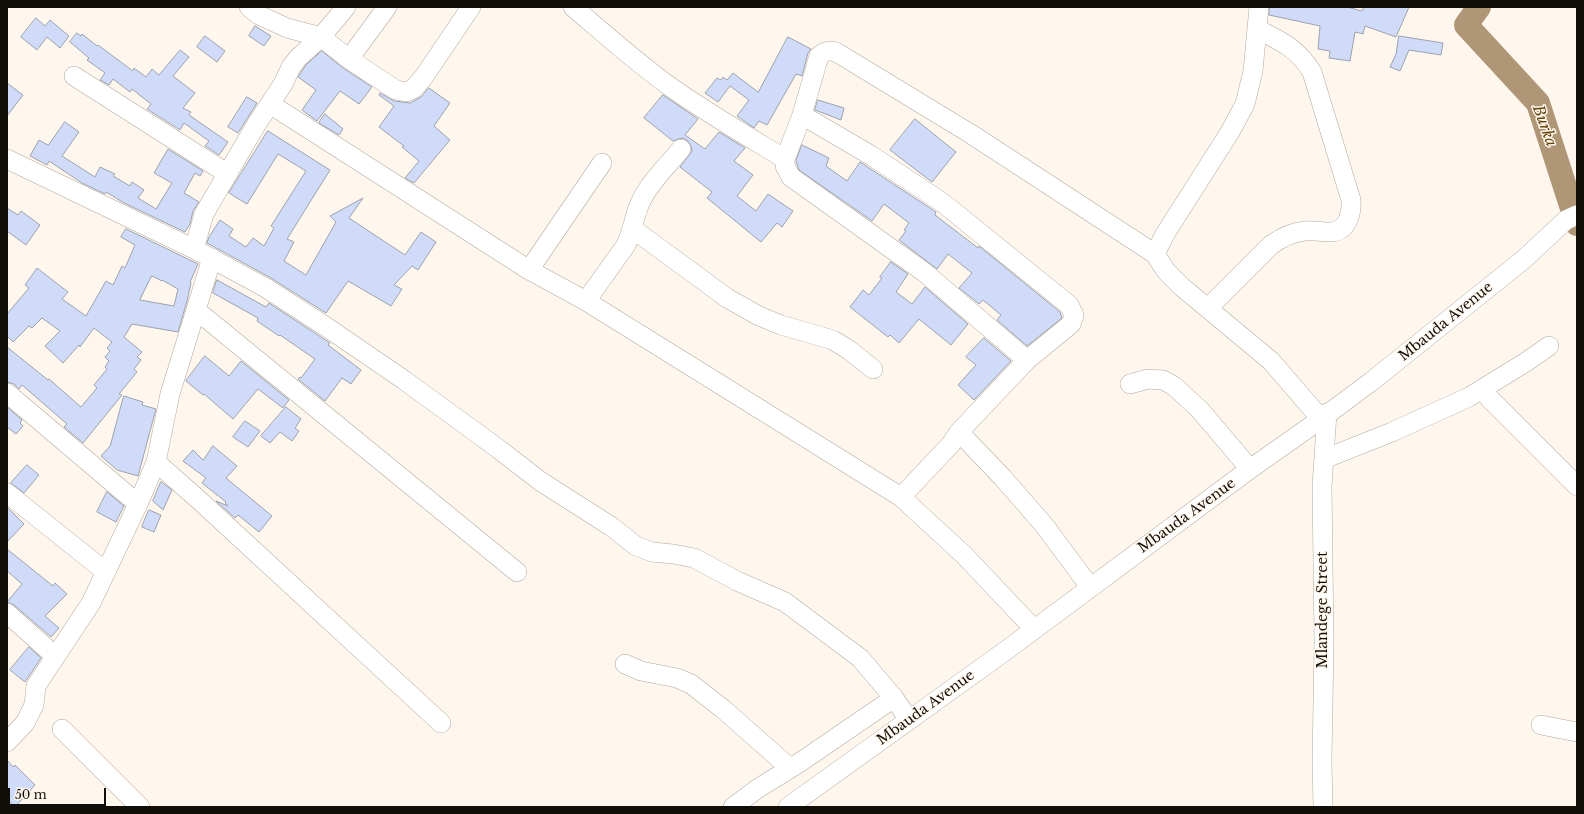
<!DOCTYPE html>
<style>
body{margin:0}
#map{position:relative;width:1584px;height:814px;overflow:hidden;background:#fff7ed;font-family:"Libre Baskerville",serif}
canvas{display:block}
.frame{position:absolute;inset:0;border:8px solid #110e0a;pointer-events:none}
.scale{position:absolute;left:8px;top:788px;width:98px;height:18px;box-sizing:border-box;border:2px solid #110e0a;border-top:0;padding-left:5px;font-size:12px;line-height:14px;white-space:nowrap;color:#110e0a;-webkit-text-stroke:3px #fff7ed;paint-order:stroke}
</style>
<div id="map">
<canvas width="1584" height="814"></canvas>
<div class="frame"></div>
<div class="scale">50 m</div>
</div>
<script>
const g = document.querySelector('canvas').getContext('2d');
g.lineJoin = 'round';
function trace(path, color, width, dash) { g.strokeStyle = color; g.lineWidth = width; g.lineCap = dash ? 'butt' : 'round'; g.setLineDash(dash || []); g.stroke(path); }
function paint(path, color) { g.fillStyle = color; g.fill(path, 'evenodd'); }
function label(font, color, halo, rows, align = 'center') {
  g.font = font + ' "Libre Baskerville",serif'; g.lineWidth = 3; g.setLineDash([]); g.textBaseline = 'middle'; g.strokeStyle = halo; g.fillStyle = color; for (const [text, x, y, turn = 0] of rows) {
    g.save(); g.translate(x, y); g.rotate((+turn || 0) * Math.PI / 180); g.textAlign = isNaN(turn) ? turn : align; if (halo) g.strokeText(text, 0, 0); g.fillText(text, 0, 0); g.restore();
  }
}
const river = new Path2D(`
 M1479,7L1466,25L1538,103L1577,224`);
const building = new Path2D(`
 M1270,7H1347L1362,11L1364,7H1409L1396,37L1365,26L1363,34L1355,32L1350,61L1329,58L1330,51L1318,49L1320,26L1269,15Z
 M36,18L45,26L50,20L69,36L60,48L47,37L37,50L21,37Z
 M255,26L271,36L264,46L249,36Z
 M77,33L81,36L82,34L97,46L98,45L133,71L134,68L146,77L152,69L159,75L180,50L189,57L173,76L195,93L183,108L191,112L189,115L228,142L219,155L205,146L209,141L184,123L180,130L147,109L151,104L132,89L130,92L113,79L109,85L100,80L105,73L87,60L89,58L70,42Z
 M205,36L225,51L217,62L197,47Z
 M1399,36L1443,43L1441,55L1409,50L1400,71L1390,67L1396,54Z
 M788,37L811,49L808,53L802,76L796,74L767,125L759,121L754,128L737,116L749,100L730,86L718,102L705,93L717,78L721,80L723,77L727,80L733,73L758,92Z
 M322,51L343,68L372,87L359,104L340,91L317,121L302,110L316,90L298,77L306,65Z
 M7,83L23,95L7,116Z
 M429,88L450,103L434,126L450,140L414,183L405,178L419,161L402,147L404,146L379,127L394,106L379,95L380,93L394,101L410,103L421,97Z
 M663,95L698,119L685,135L705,149L719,132L745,148L734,161L753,175L737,196L756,211L768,194L793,211L782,227L777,223L761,242L707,198L712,192L680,167L692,151L691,146L688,141L683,138L678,139L673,141L644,118Z
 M247,97L257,103L238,133L228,127Z
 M818,100L844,108L841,120L815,110Z
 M325,114L343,129L339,135L319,123Z
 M915,119L956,152L932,182L890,150Z
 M65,122L79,132L62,156L95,177L100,167L115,174L113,176L130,186L132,182L144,190L138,198L156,209L172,183L154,173L168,149L203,171L200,176L195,173L184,193L199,202L193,211L190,224L185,232L124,203L106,192L105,194L82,183L49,161L47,165L30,156L39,140L48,145Z
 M268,131L330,170L287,239L294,242L284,261L306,275L336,222L330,216L363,198L349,218L405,255L421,232L436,242L418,270L412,266L394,285L402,289L391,306L348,281L326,313L271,278L207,243L209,237L220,220L233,229L229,236L246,247L253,238L264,246L274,228L271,226L306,171L278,154L247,204L229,193Z
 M802,145L829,158L826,166L847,181L860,162L936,212L935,215L978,248L979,246L1060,312L1062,318L1027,346L997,320L1001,315L983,300L979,304L959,288L972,273L948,254L937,269L899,240L906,231L904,230L909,223L884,204L872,221L799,170L796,161Z
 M7,208L18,215L21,211L40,225L26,245L7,231Z
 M126,229L198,264L190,282L191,283L187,301L178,332L132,324L124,337L142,352L137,357L141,360L134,369L137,372L119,394L122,395L83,443L64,427L67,424L22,385L19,389L14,384L7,382V347L48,380L49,379L81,407L97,388L94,385L107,369L105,367L109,361L105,357L110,351L107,348L112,342L94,328L80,347L79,345L63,363L45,346L60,331L42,318L32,328L29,326L13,342L7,336V314L29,288L25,285L37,268L68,292L62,299L86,316L106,281L113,285L122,266L125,268L135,245L121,237ZM152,276L162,281V280L178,289L174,306L140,300Z
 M891,262L908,274L896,292L912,304L925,287L968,324L951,345L919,319L899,343L890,335L888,337L850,307L863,290L869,295L882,278L880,277Z
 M217,280L266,307L269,303L330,343L328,345L361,370L351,384L342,378L325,401L298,379L300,377L301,378L315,359L280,335L279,336L257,321L258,318L213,293Z
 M984,338L1011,361L974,400L958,385L976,365L966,357Z
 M205,356L229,376L241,361L289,400L283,408L258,389L233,419L204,394L203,395L186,381Z
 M124,396L143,402L142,405L156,409L138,476L117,470L101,456L110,446Z
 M7,407L22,420L20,423L23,426L16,434L7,427Z
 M286,407L301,419L295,428L299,431L292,441L280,432L270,443L261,436Z
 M245,421L260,431L248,447L233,437Z
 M213,446L237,466L226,478L272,516L259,532L238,515L235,518L216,501L228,506L225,503L226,502L202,483L206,478L183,461L193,450L203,460Z
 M27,465L39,475L24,493L11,483Z
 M161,482L172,490L163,510L153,501Z
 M107,492L124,506L116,522L97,512Z
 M7,507L24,524L7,542Z
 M149,510L161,515L154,532L142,527Z
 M7,549L53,586L55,583L67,594L45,616L59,628L51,637L14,605L7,602L22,584L7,571Z
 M29,647L41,658L25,682L10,670Z
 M7,760L13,767L15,765L35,785L15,807L7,799Z`);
const minor = new Path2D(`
 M249,7L259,15L287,28L321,37L349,59L396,90L406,92L413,89L423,78L471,7
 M573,7C606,35 637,63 672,88C709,114 747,136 785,159
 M1259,7L1253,71L1245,104L1230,132L1165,234L1155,254L1166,271L1182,287L1271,361L1321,419
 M349,59L387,7
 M74,76L228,174
 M270,104L529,270L586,301L901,497L964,555L1034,629
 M802,115L872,156L943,203L1069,305L1074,315L1071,324L1027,360L959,432L951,444L901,497
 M7,159L194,249L266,288L328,328L404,380L500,450L540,481L612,527L636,546L652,552L673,554L694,558L737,581L785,602L860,658L894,698L909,720
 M633,229L727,298L759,316L781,325L833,340L849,350L873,369
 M194,249L204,214L256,125L283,84L291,67L298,58L321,37L346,7
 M529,270L602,163
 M586,301L626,245C633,231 634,215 641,201C650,182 668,165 681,149
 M1208,308L1271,245C1281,238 1292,232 1305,231C1313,230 1322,232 1330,232C1347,232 1352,214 1351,200L1312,72C1297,48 1281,41 1257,29
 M196,310L517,572
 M1027,360L924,272L791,177L785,166V159L802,115L819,56C825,51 829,50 836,52L971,134L1155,254
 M1130,384L1148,379L1163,380L1174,386L1200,410L1250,469
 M1482,389L1490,399L1577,486
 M7,393L138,504
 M959,432L1003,478L1044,525L1090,587
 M1324,459L1392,432L1469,397L1526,362L1549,346
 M156,462L200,501L441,723
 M7,493L106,572
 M7,613L55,656
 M625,664L641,671L677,678L691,684L723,709L790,768
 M1541,725L1577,732
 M62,729L140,807
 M7,742L25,723L34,705L36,686L91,603L138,504L156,462L170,394L212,258
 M733,807L757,789L799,763L894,698
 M788,807L1008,649L1250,469L1321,419L1372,381L1523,260L1566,220L1577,215
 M1323,807L1322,761L1324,642L1322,486L1327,413`);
const streetNames = [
 ["Mbauda Avenue",1446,322,-39],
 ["Mbauda Avenue",1187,516,-36],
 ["Mlandege Street",1323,610,-90],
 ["Mbauda Avenue",926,708,-36]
];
const waterNames = [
 ["Burka",1544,126,70]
];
trace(river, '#af9676', 24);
paint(building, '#cfdbf8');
trace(building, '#9ca1ad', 1);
trace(minor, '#b1a89d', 20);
trace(minor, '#fff', 19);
label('14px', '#110e0a', '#fff7ed', streetNames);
label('italic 15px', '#664308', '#fff7ed', waterNames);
</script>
